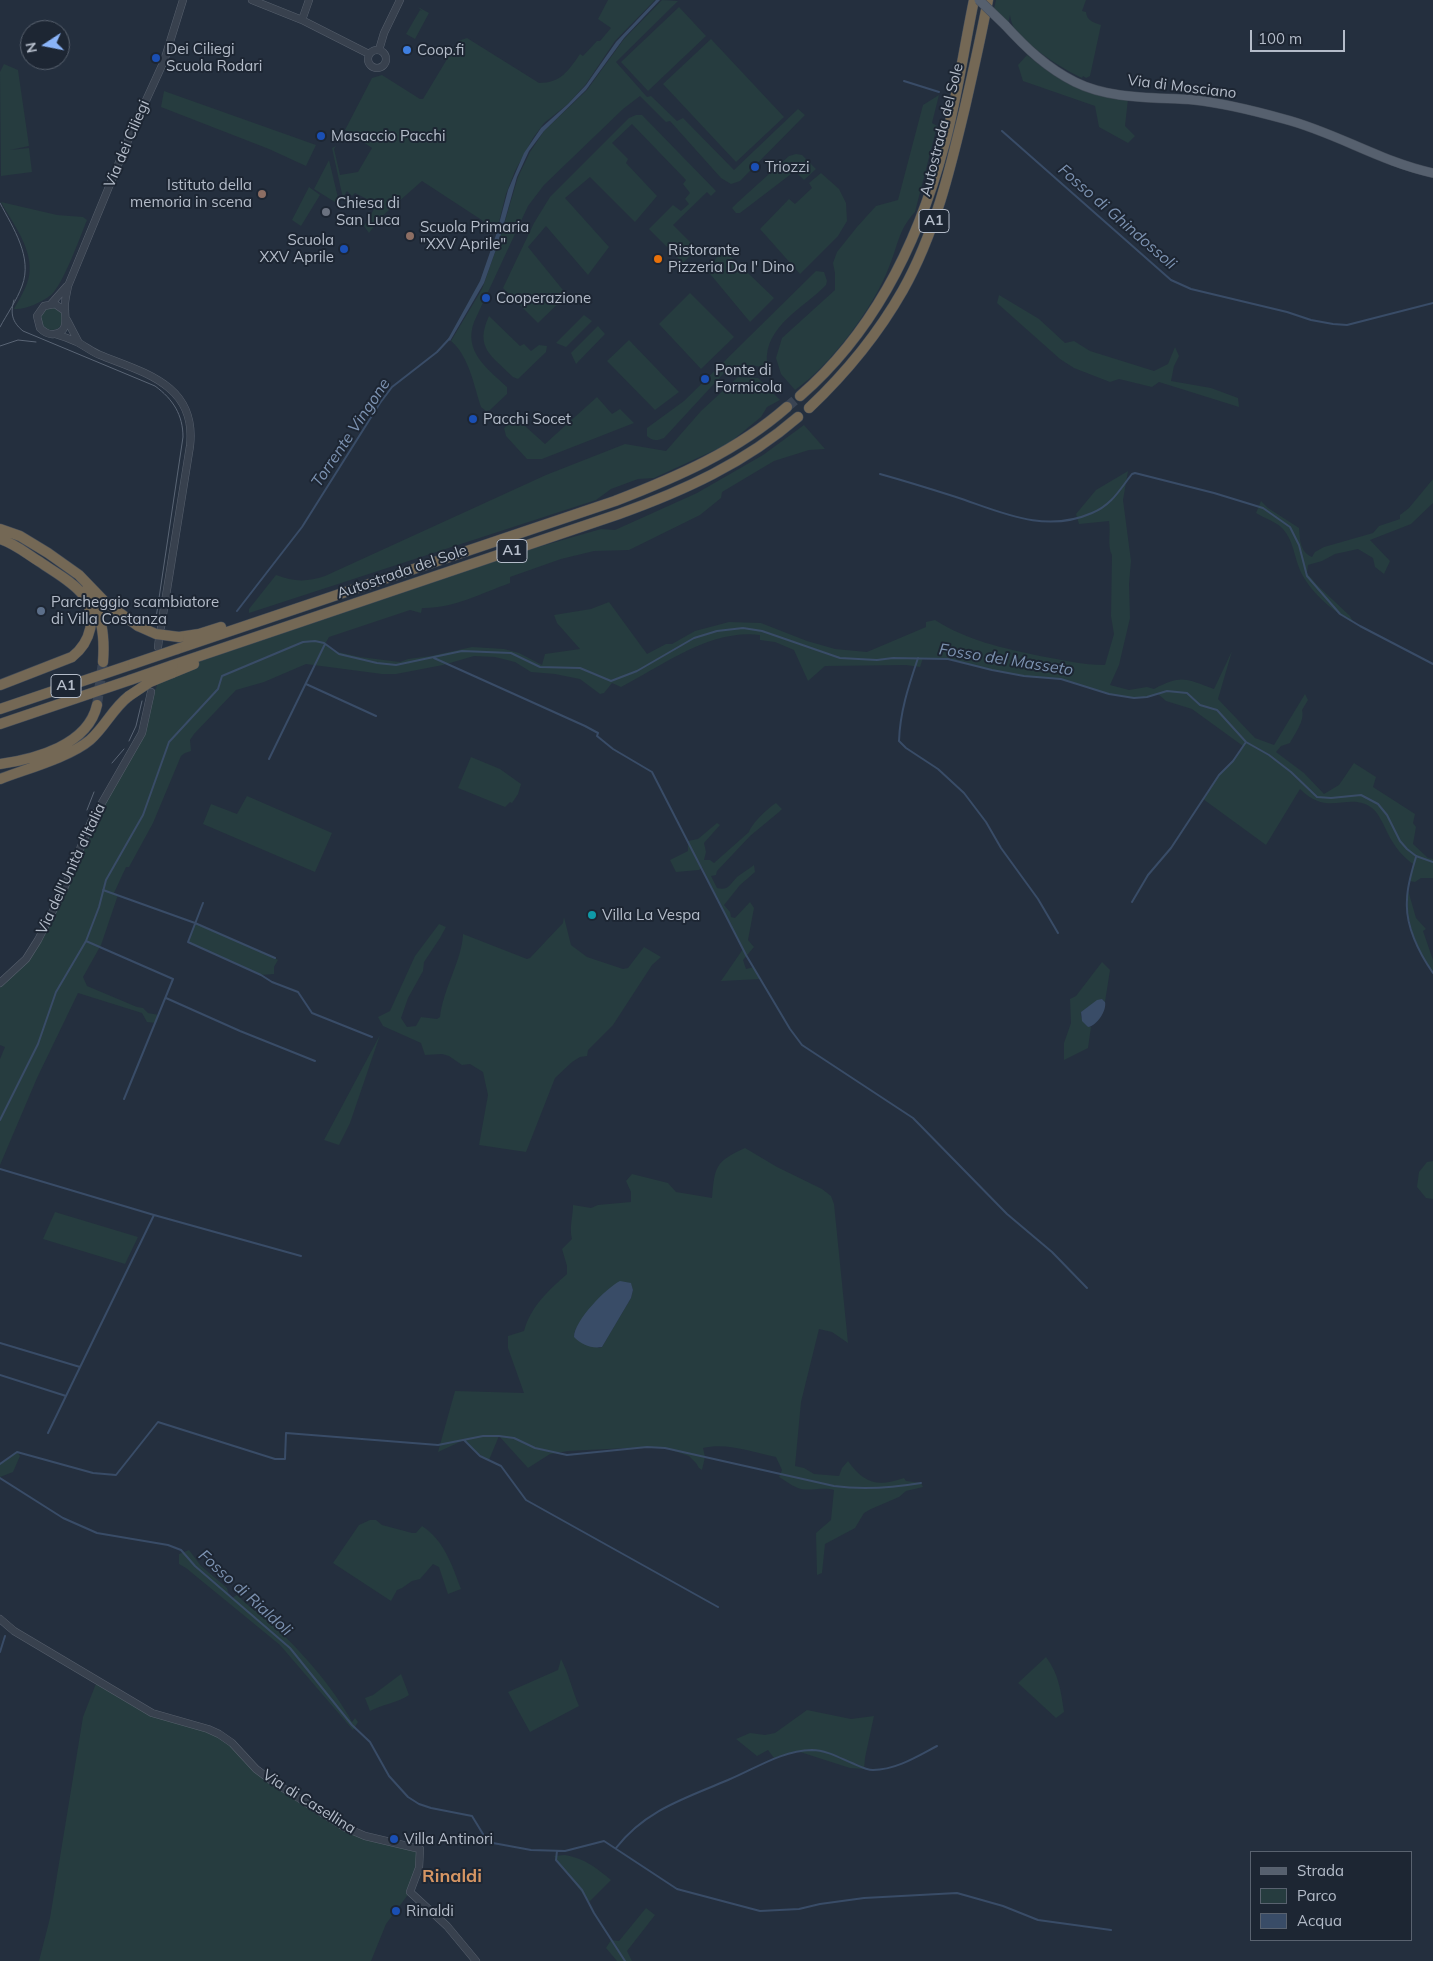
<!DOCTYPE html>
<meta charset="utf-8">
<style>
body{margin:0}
#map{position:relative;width:1433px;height:1961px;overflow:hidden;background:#242f3e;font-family:Mulish,sans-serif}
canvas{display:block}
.legend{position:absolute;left:1250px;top:1851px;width:162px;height:90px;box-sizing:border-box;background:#1d2633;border:1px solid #59626f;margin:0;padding:6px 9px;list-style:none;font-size:15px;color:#b4bcc9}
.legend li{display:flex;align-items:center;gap:10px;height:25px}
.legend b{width:25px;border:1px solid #59626f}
.north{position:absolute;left:20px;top:20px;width:50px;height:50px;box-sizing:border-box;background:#1d2633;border:1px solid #59626f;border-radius:50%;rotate:259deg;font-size:14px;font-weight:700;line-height:20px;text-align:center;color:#b4bcc9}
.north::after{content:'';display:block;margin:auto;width:18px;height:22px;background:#8ab4f8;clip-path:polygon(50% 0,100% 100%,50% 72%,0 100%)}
.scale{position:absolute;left:1250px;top:30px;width:95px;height:22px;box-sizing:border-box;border:2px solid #b4bcc9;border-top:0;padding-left:6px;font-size:15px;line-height:18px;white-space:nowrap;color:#b4bcc9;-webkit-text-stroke:4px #1d2633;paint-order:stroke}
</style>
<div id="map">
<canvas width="1433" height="1961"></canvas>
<ul class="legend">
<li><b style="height:6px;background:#56606e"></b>Strada</li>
<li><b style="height:14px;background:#263c3f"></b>Parco</li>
<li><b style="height:14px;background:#394c67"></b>Acqua</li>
</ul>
<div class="north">N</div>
<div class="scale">100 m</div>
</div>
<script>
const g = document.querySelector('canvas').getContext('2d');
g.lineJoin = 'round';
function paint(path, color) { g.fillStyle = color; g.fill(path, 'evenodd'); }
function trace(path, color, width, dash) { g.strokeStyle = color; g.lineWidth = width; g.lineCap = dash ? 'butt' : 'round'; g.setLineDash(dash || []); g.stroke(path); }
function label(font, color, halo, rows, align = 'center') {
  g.font = font + ' Mulish,sans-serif'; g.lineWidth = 4; g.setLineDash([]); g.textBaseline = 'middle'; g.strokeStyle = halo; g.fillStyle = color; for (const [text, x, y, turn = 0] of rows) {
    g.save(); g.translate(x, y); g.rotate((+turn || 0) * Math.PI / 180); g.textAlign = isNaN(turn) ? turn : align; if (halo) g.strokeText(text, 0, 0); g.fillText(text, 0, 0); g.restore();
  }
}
const green = new Path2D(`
 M608,0H655L615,41L586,84L568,104L544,123L533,138L515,171L506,194L497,230L422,181L380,218L369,233L364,226L377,204L355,193L352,196L347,191L344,196L342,194L332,148L336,146L334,149L340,175L358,172L372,148L345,130L372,78L382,75L420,99H423L458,41L467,38L539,83C561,83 568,71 580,54L583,56L597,41H600L611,28L598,19Z
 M662,0L678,1L616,62L647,97L651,96L677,121L683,118L734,170L798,109L805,115L740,181L731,184L721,178L670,121L666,122L640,96L623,109L544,185L528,206L474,322C463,352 488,369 507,387V394L490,410L486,411L481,407C474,386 469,356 451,341L482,289L499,241L518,177L530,152L544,131L587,90L624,39Z
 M996,0H1086L1082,11L1086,12C1087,21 1093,22 1101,25L1090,76L1086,78L1083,76L1082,78C1061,68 1030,48 1016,30C1012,26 1011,20 1010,15L1007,28L993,13Z
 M418,7L429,13L415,39L406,34L420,10L422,11Z
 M679,7L706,36L648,91L621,62Z
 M711,39L784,117L736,162L663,84Z
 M1027,55C1062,83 1083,95 1128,99L1125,126L1135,136L1128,143L1099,127L1095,106L1023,81L1018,65Z
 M4,64L18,70L29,146L10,150L29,148L32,172L1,176L0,72Z
 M164,91L316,145L306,166L269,149L161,107Z
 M939,95L932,123L937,126L915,212C898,230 898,246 889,267C874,307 830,366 795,390L781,374L776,358L782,338L835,290V273L833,263L837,252L857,227L876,206L898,200L923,105Z
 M636,115H642L716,191L711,196L707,192L673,225L697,249L683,263L649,229L673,205L681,211L689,204L685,199L690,193L683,184L686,180L632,124L612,143L628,159L626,163L657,196L635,222L590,177L565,198L609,247L588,275L546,226L528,247L567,295L538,323L503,288L534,223L550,197L629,118Z
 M796,154L802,155L816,169L804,180L795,171L740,213H736L732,208L738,202L789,156Z
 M329,160L339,202L338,204L314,189Z
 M821,173L839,189L846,203L847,221L838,236L800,274L760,229L789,199L795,204L812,188L809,183Z
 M309,187L320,195L301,226L292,220Z
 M1,202L57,215L83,217L87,220C80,237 63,285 51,295C42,302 26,310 14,309C20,298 27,287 29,276C34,250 13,224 1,202Z
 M724,250L774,298L750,322L706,269Z
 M816,271L824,272L827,281L826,285C804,308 764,326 767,363L761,367C747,363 736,366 723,374L664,438C657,441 652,441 647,436V428L684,401Z
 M690,293L734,337L701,369L659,324Z
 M999,295L1039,319L1065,343L1074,341L1090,351L1154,371L1168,364L1175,347L1179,356L1174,366L1171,381L1211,388L1238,398L1239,407L1159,382L1152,387L1119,379L1110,382L1074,368L1060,359L997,303Z
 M41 319a11 11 0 1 1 22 0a11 11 0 1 1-22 0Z
 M584,315L592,321L566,347L556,343Z
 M489,316L520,346L524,344L531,351L539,345L547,346L546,352L518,379L513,377C492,356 474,348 489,316Z
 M598,326L605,334L576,364L571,353Z
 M629,340L679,392L655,410L607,361Z
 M738,377L758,378L780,400L767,407L761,417L728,444L654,478L638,479L611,489L596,500L249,613V609L276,575C294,582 307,582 325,576L546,475L625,444L666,451L701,411Z
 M597,397L612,414L620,409L634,423L542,459H527L506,436L504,428L516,418L545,444Z
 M804,425L825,449L809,450L774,461L722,492L721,498L700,515L629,550L594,551L561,559L510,577V583C482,593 452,609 422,608L421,613L410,610L329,637L325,644L333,651L360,657L400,662L408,659L431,656L472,647L504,649L519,653L542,665L545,654L580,649L557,623L554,615L591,609L609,602L647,654L666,644H672L695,631L729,622L761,623L807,641L835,649L867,652L926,627V622L935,620C968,641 1003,648 1040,656C1062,660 1083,665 1105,665L1114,634L1111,616L1112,555C1107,546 1111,532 1109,521L1079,524L1076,514L1096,490L1128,471L1123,500L1131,561L1129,584L1130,618L1119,665L1110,685L1129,690L1147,687L1154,689C1182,674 1186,679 1214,689L1232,651L1218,699L1255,738L1274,745L1305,694L1308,700L1302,710C1305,721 1295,733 1290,743L1281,746L1276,752L1304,773L1324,794L1339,785L1354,763L1376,777L1373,787L1415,814L1413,823L1416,827L1413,844L1428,858L1433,859V878H1421L1415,882L1410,881L1413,864C1405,858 1397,850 1392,841C1386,832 1381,815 1372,808C1348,791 1329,818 1300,789L1266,845L1203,799L1219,775L1233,761L1243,746L1192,709L1166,701L1158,694L1147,697L1134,698L1109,694L1061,679L1024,676L992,670L948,659L926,658H923L920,667L906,665L825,666L808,681L794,650L775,642L760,640V635C710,629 664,665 621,687L612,683L604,693L600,694L580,679L555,674L531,672L515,662L495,657L474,656L443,665L396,674H382L306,664L264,682L236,690L194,734L190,740L191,751L185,753L181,756L153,823L129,867H126L114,893L118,895L101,945L83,977L87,986L137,1007L143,1008L148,1013L159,1015L155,1023L147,1022L142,1013L78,993L37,1078L0,1165V1059L5,1047L0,1045V983L33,950L79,848L138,742L151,692L156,689L158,678L211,652L437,576L601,529L615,530L697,493L763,455Z
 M1433,479V503L1411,524L1370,540L1390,561L1384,574L1375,567L1373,558L1358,549L1335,554L1322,561L1308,565L1307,573L1317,585L1350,616L1354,623C1332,611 1306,589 1298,565C1294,553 1292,539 1283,529C1277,522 1264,518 1256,513L1261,501L1268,508L1299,528C1300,540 1300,552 1312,557L1315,552L1324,547L1373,533L1379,526L1400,519V515L1409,508Z
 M471,757L500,769L521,784L518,794L512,803L510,802L505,807L458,788Z
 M247,796L332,833L315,872L203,824L211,804L237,814Z
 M776,803L782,809L779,812L750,836L717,871L716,875L711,876L717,888C729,891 730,884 737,877C742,873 749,869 754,865L755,872L740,885L724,905L730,912L731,917L735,918L750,902L754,908L748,940L754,947L743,960L746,969L754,967L761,979L721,981L743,949L702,867L699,870L676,872L670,860L688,851V841L698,839L717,823L720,825L704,843L706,852L704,860H710L714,863L749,832C752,823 768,808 776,803Z
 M1408,890L1416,918L1426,929L1423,931L1433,960V973C1417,950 1404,919 1408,890Z
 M564,917L571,945L587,957L623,969L628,968L644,947L661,957L652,965L613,1025L588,1050L587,1056L580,1057L572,1062L555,1078L526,1152L479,1145L488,1095L483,1072L470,1064L462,1065L449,1056L442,1054L425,1055L421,1043L383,1026L378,1017L390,1011L415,956L439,924L446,927L440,938L424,962L423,971L408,998L401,1018L407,1027L416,1026L421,1017L437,1019L440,1017C443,989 462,960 463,934L527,959L530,958L563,923Z
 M195,923L275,958L278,960L274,967V974L261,975L188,942Z
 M1102,962L1110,970L1105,1002L1102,999L1081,1012C1080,1018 1084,1022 1088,1027H1091L1088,1048L1064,1060V1043L1071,1023L1070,999L1076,996Z
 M380,1035L350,1123L339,1145L324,1140Z
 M745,1148L777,1167L822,1189L831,1196L834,1204L848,1343L832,1332L819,1329L801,1402L795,1466L804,1468L814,1474L839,1476L842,1468L848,1461C864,1484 878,1487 904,1478L906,1481L921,1483L923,1487L906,1491L899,1497L871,1509L864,1513L855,1528L825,1544L822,1573L817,1575L816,1533L831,1520L834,1490C823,1487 811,1491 801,1489C793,1487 786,1481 779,1477L782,1470L776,1457C753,1452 726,1442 703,1448L705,1457L702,1470L699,1468L696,1463L689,1456L665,1448L647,1447L568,1451L550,1454L528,1468L499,1436L489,1460L474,1451L464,1440L438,1452L455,1391L524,1393L508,1348V1336L524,1331C531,1306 548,1291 567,1274V1266L562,1249L572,1239C569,1228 573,1216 573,1205L591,1208L598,1205L631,1202V1192L626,1181L632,1174L668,1183L676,1192L712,1198C715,1166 715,1162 745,1148ZM631,1284L633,1290L631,1298L602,1347L599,1348L574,1337C574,1316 615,1295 631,1284Z
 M1433,1161V1199L1426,1198L1417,1187L1419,1172L1427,1162Z
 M55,1212L138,1237L125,1264L43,1239Z
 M17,1452L20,1456L13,1472L0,1477V1464Z
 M370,1520H376L382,1525L412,1533H416L422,1526C444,1540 452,1565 461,1589L448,1594L439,1567L433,1564L420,1579L412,1581L402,1588L397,1590L391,1601L333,1563L359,1525Z
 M189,1550L201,1566L227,1588L229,1595L232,1598L237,1595C248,1607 262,1615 273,1625C301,1651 334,1688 352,1722L355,1718L358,1722L353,1730L280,1645L186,1568L179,1564V1554Z
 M1046,1657C1059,1674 1061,1692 1064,1712L1056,1718L1018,1683Z
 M561,1659C569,1674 572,1690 579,1706L530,1732L508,1692L558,1670Z
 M401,1674L409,1695C397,1703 383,1704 370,1711L365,1698L373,1695Z
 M97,1681L133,1703L219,1734L256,1769L344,1827L420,1849L410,1892L386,1924L371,1961H39L50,1918L83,1717Z
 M807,1710L851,1719L874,1716L865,1758L864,1769L850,1768L797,1751L774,1758L768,1750L757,1756L736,1739L750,1733L765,1735L775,1733Z
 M565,1855C586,1859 595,1867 611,1880L589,1902L554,1856Z
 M646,1908L655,1915L627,1951L632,1961H617L606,1948L611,1940L619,1941Z`);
const water = new Path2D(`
 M656,0H660L624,38L586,90L544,131L529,151L517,177L499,241L484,283L450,341L448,339L480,281L496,235L508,190L524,153L541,128L568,104L586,85L616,42Z
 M1102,999L1105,1002C1107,1010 1097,1026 1088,1027L1082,1021L1081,1012L1097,1000Z
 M620,1281L631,1283L633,1290L631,1298L602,1347C591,1349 581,1344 574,1337C574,1321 606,1288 620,1281Z`);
const stream = new Path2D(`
 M904,81L939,92
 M1002,131L1171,280L1191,289L1287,312L1311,320L1333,324L1347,325L1433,303
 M880,474C905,481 931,489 956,497C1001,512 1044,534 1092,513C1112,505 1120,489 1132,474L1135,473L1214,493L1263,508L1290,527L1299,545L1307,576L1340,614L1360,626L1433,664
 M237,611L302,527L380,403L392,387L437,352L450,338
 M434,658L585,726L598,733L597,736L613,749L652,772L746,955L790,1029L802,1045L913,1118L1007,1214L1052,1252L1087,1288
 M918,658C909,685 900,711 899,741L906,748L938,769L964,793L986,822L1001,848L1038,899L1058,933
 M306,684L376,716
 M269,759L325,644
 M1416,857C1412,870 1407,886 1407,900C1405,925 1419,953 1433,973
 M103,890L195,923L275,958
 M1132,902L1148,875L1171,848L1219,775L1233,761L1246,742
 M203,903L188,942L261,975L272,982L298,992L312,1013L372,1037
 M86,941L173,979L124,1099
 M166,998L240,1031L315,1061
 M0,1120L38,1044L56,992L86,941L99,907L106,880L143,815L169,742L218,689L222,676L303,642L315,641L324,643L339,654L377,663L396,665L462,651L511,653L540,667L580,668L611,681L637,671L694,638L717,631L743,628L762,631L840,658L877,660L893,658L948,659L992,670L1024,676L1061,679L1109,694L1134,698L1147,697L1167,691L1187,693L1200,705L1217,710L1246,742L1269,755L1291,772L1317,797L1331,798L1361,795L1378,804L1387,815L1400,841L1407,849L1416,856L1433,862
 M0,1169L154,1215L301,1256
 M0,1343L80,1367
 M0,1375L66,1396
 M48,1433L154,1215
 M464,1440L480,1456L501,1466L526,1500L718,1607
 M0,1464L17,1452L93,1473L116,1475L158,1422L275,1459H285L286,1433L438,1445L483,1436H499L514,1438L535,1448L567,1455L647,1447L665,1448L834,1486C864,1490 891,1488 921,1483
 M0,1478L63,1518L97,1533L168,1545L181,1550L195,1566L290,1648L352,1725L370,1742L389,1776L408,1797L419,1804L431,1808L472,1816L486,1839L493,1843L531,1850L565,1851L604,1841L677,1889L760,1911L799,1909L820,1904L864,1898L957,1893L1003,1906L1038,1920L1111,1930
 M0,1652L5,1636
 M616,1848C645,1810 686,1798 728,1780C757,1768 780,1751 812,1750C826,1750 840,1758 852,1763C859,1766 866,1770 873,1770C896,1770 918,1756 937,1746
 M557,1851L556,1860L582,1890L594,1913L625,1961`);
const highwayTunnel = new Path2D(`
 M787,407L800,396
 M97,705L103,662`);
const minor = new Path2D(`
 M252,0L302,20L369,54
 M302,20L309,0
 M379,50L384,33L400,0
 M368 59a9 9 0 1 1 18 0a9 9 0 1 1-18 0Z
 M51,304L67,286
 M65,311L55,304L44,306L37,316L40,328C44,332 48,335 54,334C69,332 65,319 65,309C64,302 67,293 68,286L132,131L164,61L183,0
 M67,320L79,343
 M55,334C62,336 70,339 77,342C85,346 92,352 100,355C145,373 197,385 190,446L161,627
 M158,647L159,639
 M0,983L26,959L38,940L63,891L91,822L142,733L151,692
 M0,1619L14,1631L152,1713L208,1729L219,1734L232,1743L256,1769L272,1781L344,1827L365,1836L420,1849L419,1868L410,1892L447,1926L476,1961`);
const major = new Path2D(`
 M1005,25C1026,48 1047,68 1075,82C1111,100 1156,97 1194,100C1224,103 1255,111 1284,119C1335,132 1381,162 1433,173`);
const highway = new Path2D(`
 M800,396C875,331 919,240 944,146C957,99 964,48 974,0
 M809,408C846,373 878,334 903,290C935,233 950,170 965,107C973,72 981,36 988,0
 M0,529L20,536L48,553L79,575L106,603L138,626
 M0,539C14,543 27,554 40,562C54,572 72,581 83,595C98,616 91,642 72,657L0,685
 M86,590C102,613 105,635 103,662
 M179,637L199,634L221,627
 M177,649L615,501C677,477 737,451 787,407
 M173,665L619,514C683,491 745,463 798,417
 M172,673L194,664
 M0,709L133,664
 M0,724L130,680
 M0,764C36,759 88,745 97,705
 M0,779C26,769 70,757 90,740C105,727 113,708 129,696`);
const tram = new Path2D(`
 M0,203C13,228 33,257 22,286C17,300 7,314 0,327
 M14,300C10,313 12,322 23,331L155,386C173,399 183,415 183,437L155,625
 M0,346L18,340L36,342
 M129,741L136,726L142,701
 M112,763L124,749
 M87,810L94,792`);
const majorBridge = new Path2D(`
 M979,0L1005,25`);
const highwayBridge = new Path2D(`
 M138,626L156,634L179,637
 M133,664L177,649
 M130,680L173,665
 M129,696L150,682L172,673`);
const markers = [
 [407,50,5,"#3f7fe0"],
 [156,58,5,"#1a4fb4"],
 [321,136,5,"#1a4fb4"],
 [755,167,5,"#1a4fb4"],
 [262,194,5,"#8d6e63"],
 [326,212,5,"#6b7280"],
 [410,236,5,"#8d6e63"],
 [344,249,5,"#1a4fb4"],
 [658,259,5,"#e8710a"],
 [486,298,5,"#1a4fb4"],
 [705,379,5,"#1a4fb4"],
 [473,419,5,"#1a4fb4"],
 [41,611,5,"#5c6f8a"],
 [592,915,5,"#0f9aa8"],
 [394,1839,5,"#1a4fb4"],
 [396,1911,5,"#1a4fb4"]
];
const shields = [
 [934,221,30],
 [512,551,30],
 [66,686,30]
];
const shieldNames = [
 ["A1",934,221],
 ["A1",512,551],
 ["A1",66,686]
];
const poiNames = [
 ["Dei Ciliegi",166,49],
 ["Scuola Rodari",166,66],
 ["Coop.fi",417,50],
 ["Masaccio Pacchi",331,136],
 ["Triozzi",765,167],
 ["Istituto della",252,185,"right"],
 ["memoria in scena",252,202,"right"],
 ["Chiesa di",336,203],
 ["San Luca",336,220],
 ["Scuola Primaria",420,227],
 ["\"XXV Aprile\"",420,244],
 ["Scuola",334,240,"right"],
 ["XXV Aprile",334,257,"right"],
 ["Ristorante",668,250],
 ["Pizzeria Da I' Dino",668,267],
 ["Cooperazione",496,298],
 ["Ponte di",715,370],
 ["Formicola",715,387],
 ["Pacchi Socet",483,419],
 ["Parcheggio scambiatore",51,602],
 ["di Villa Costanza",51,619],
 ["Villa La Vespa",602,915],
 ["Villa Antinori",404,1839],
 ["Rinaldi",406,1911]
];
const streetNames = [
 ["Via di Mosciano",1182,87,7],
 ["Autostrada del Sole",942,130,-76],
 ["Via dei Ciliegi",127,144,-67],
 ["Autostrada del Sole",402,572,-19],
 ["Via dell'Unità d'Italia",71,869,-65],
 ["Via di Casellina",309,1802,32]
];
const waterNames = [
 ["Fosso di Ghindossoli",1117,217,41],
 ["Torrente Vingone",351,433,-56],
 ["Fosso del Masseto",1006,660,9],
 ["Fosso di Rialdoli",245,1593,42]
];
const quarterNames = [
 ["Rinaldi",452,1877]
];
paint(green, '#263c3f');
paint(water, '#394c67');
trace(stream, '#394c67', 2);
trace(highwayTunnel, '#3a4453', 10, [10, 5]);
trace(minor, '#565f6c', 8);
trace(major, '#414a57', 10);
trace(highway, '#434c59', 11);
trace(minor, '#38414e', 7);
trace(major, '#56606e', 9);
trace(highway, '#746855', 10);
trace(tram, '#5a6575', 1);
trace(majorBridge, '#414a57', 10, []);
trace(highwayBridge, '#434c59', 11, []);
trace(majorBridge, '#56606e', 9);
trace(highwayBridge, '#746855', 10);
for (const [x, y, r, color] of markers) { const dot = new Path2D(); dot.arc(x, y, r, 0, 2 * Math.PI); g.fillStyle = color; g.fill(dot); trace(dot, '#1d2633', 2); }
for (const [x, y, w] of shields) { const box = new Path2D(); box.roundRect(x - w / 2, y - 11.5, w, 23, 4); g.fillStyle = '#1d2633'; g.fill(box); trace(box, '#b4bcc9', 1); }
label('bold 14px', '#b4bcc9', null, shieldNames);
label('15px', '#b4bcc9', '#1d2633', poiNames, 'left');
label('15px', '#b4bcc9', '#1d2633', streetNames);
label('italic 16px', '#7c92b1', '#1d2633', waterNames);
label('bold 18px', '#d59563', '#1d2633', quarterNames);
</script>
